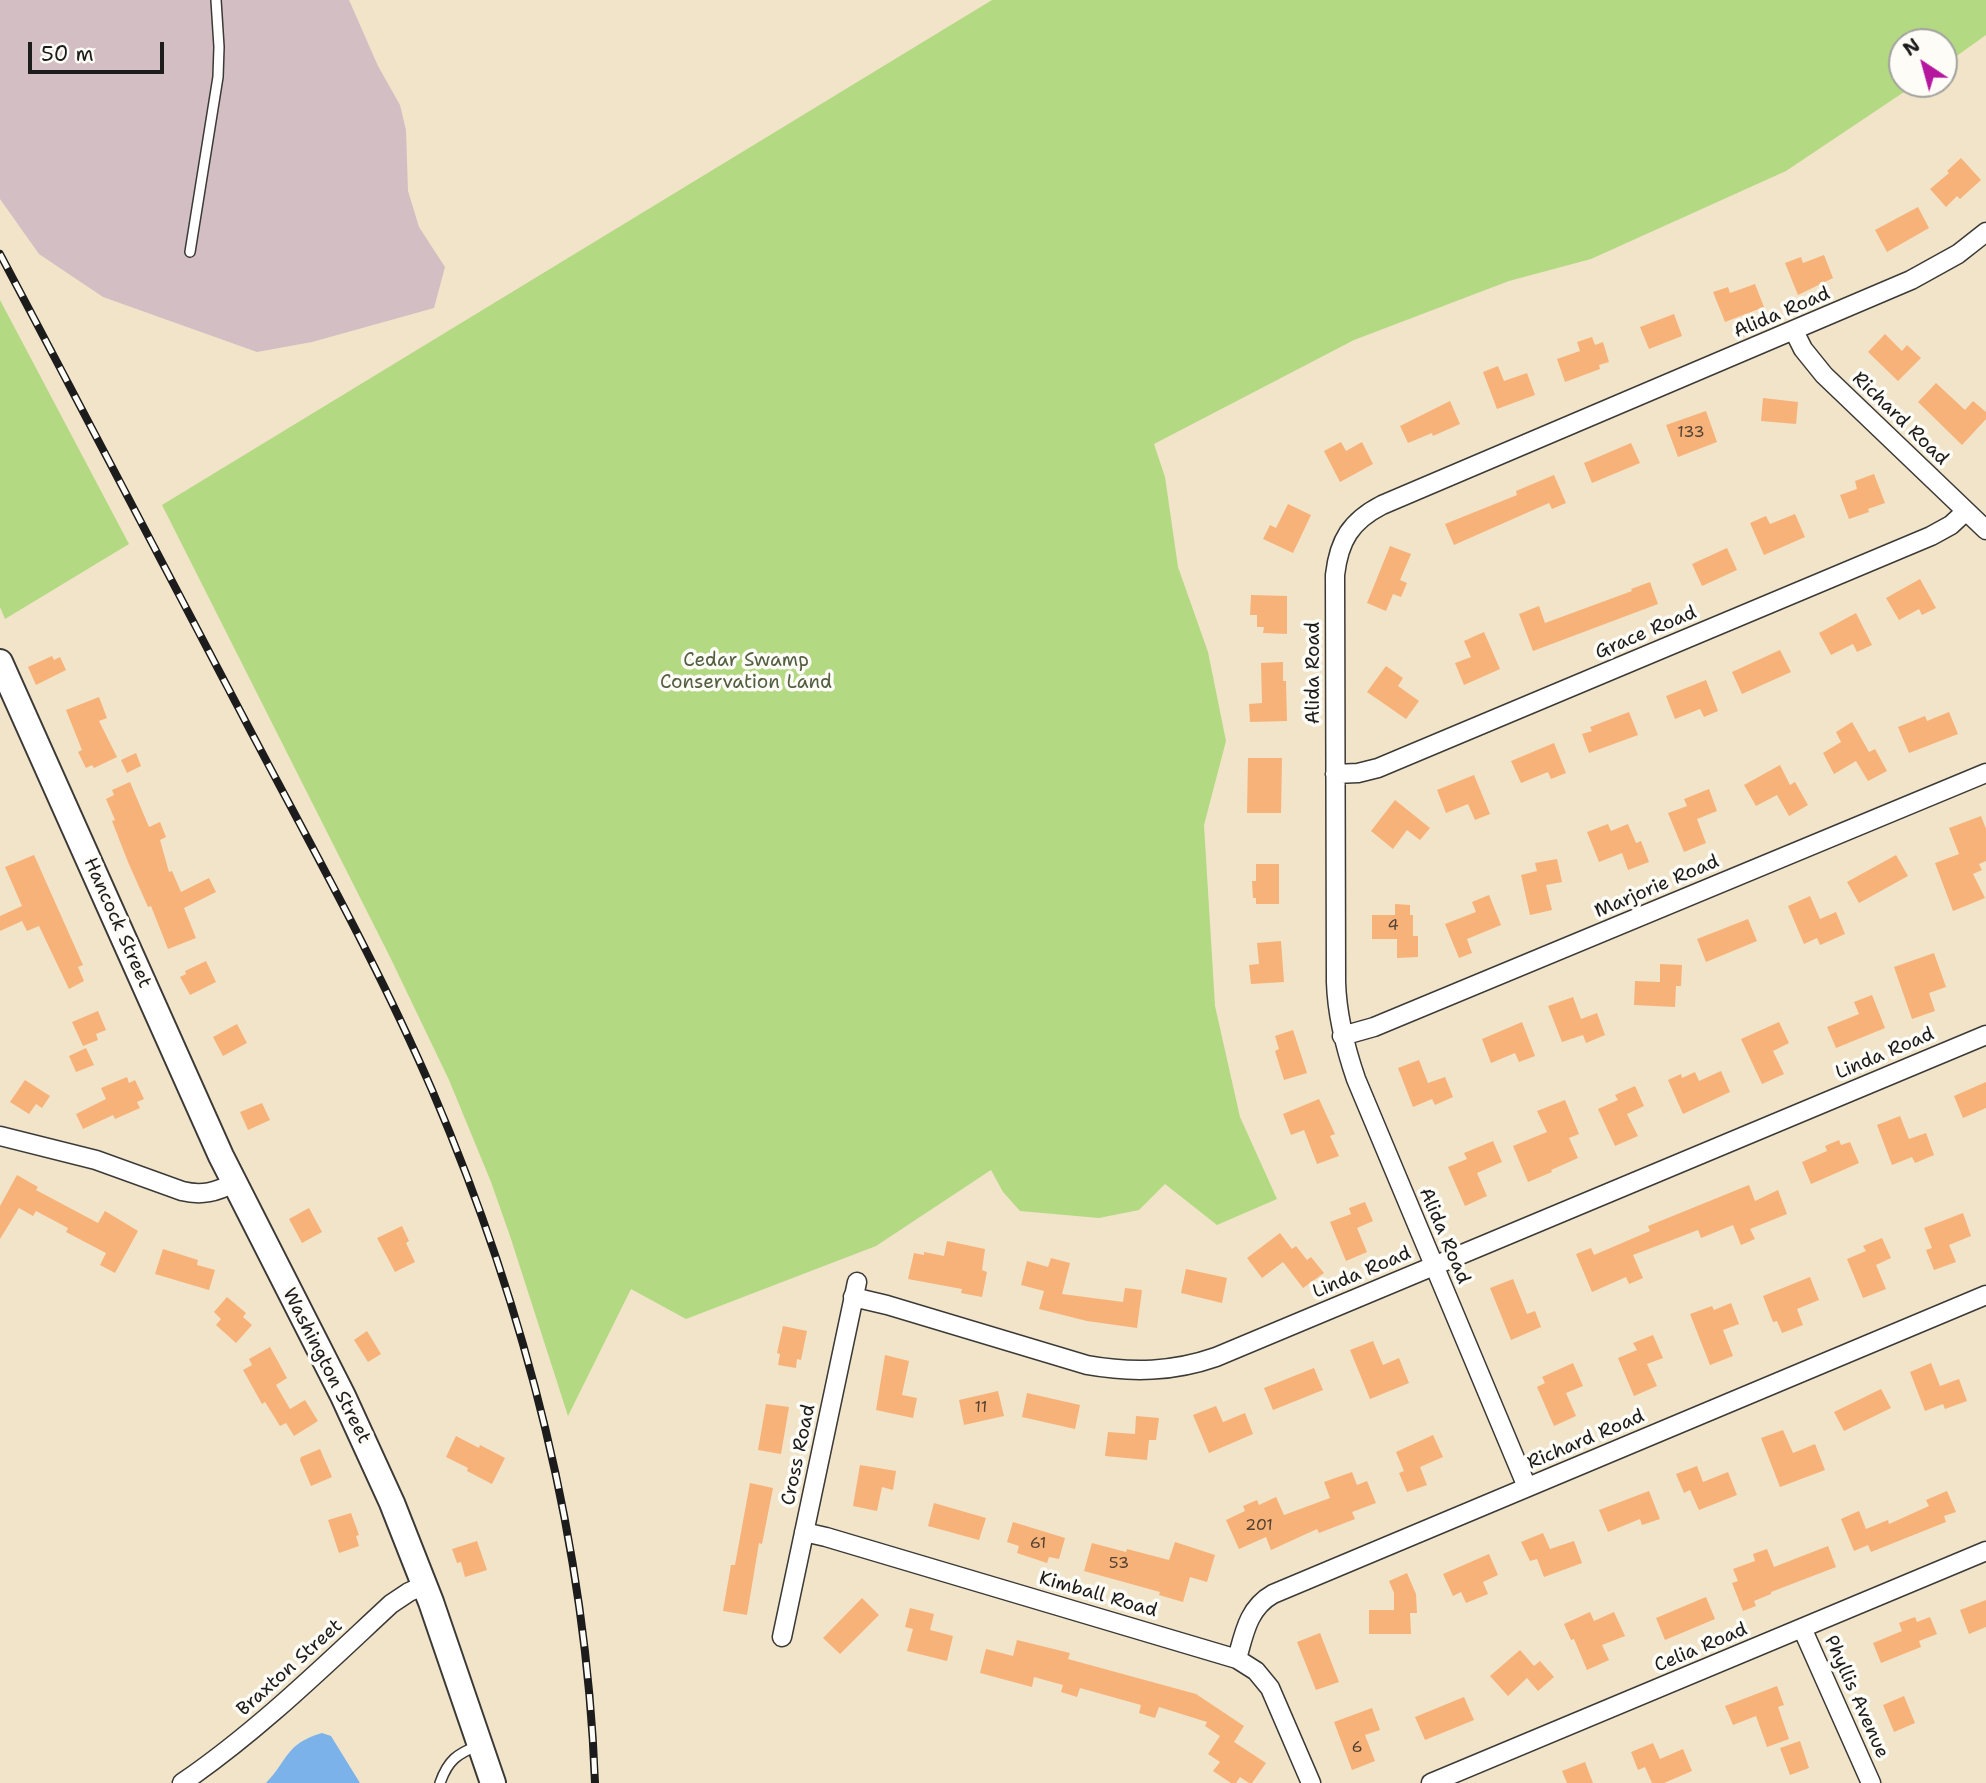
<!DOCTYPE html>
<style>
body{margin:0}
#map{position:relative;width:1986px;height:1783px;overflow:hidden;background:#f1e4c9;font-family:"Shantell Sans",sans-serif}
canvas{display:block}
.north{position:absolute;left:1888px;top:28px;width:70px;height:70px;box-sizing:border-box;background:#fdfcf7;border:2px solid #a3a29f;border-radius:50%;rotate:324deg;font-size:19px;font-weight:700;line-height:28px;text-align:center;color:#1c1c1c}
.north::after{content:'';display:block;margin:auto;width:24px;height:32px;background:#b5179e;clip-path:polygon(50% 0,100% 100%,50% 72%,0 100%)}
.scale{position:absolute;left:28px;top:42px;width:136px;height:32px;box-sizing:border-box;border:4px solid #1c1c1c;border-top:0;padding-left:9px;font-size:21px;line-height:24px;white-space:nowrap;color:#1c1c1c;-webkit-text-stroke:5px #fdfcf7;paint-order:stroke}
</style>
<div id="map">
<canvas width="1986" height="1783"></canvas>
<div class="north">N</div>
<div class="scale">50 m</div>
</div>
<script>
const g = document.querySelector('canvas').getContext('2d');
g.lineJoin = 'round';
function paint(path, color) { g.fillStyle = color; g.fill(path, 'evenodd'); }
function trace(path, color, width, dash) { g.strokeStyle = color; g.lineWidth = width; g.lineCap = dash ? 'butt' : 'round'; g.setLineDash(dash || []); g.stroke(path); }
function label(font, color, halo, rows, align = 'center') {
  g.font = font + ' "Shantell Sans",sans-serif'; g.lineWidth = 7; g.setLineDash([]); g.textBaseline = 'middle'; g.strokeStyle = halo; g.fillStyle = color; for (const [text, x, y, turn = 0] of rows) {
    g.save(); g.translate(x, y); g.rotate((+turn || 0) * Math.PI / 180); g.textAlign = isNaN(turn) ? turn : align; if (halo) g.strokeText(text, 0, 0); g.fillText(text, 0, 0); g.restore();
  }
}
const industrial = new Path2D(`
 M0,0H349L378,66L400,105L406,130L408,191L419,227L445,267L434,308L312,342L257,352L103,297L39,254L0,199Z`);
const green = new Path2D(`
 M992,0H1986V35L1944,65V42H1902V84H1916L1786,171L1591,259L1509,281L1354,340L1154,444L1165,477L1178,567L1208,652L1226,741L1204,825L1215,1006L1240,1117L1277,1199L1217,1225L1165,1184L1139,1210L1099,1218L1020,1211L1003,1192L991,1170L876,1246L686,1319L631,1289L568,1416L510,1236L491,1182L449,1080L390,957L162,505Z
 M0,300L129,544L5,619L0,607Z`);
const water = new Path2D(`
 M322,1733L331,1736L360,1783H266C289,1759 285,1744 322,1733Z`);
const building = new Path2D(`
 M1961,158L1981,180L1960,199L1957,196L1946,207L1930,189L1949,173L1947,171Z
 M1918,207L1929,228L1887,252L1875,230Z
 M1824,255L1833,278L1798,295L1785,263L1801,257L1803,263Z
 M1755,284L1764,307L1725,322L1713,292L1728,287L1730,293Z
 M1674,314L1682,336L1649,349L1640,327Z
 M1885,334L1902,351L1907,345L1921,358L1898,381L1868,352Z
 M1592,337L1595,345L1603,342L1609,362L1599,365L1600,369L1565,382L1557,359L1580,351L1577,342Z
 M1498,366L1504,381L1527,373L1535,395L1497,409L1483,372Z
 M1936,383L1965,410L1973,401L1986,412V419L1962,445L1918,402Z
 M1763,398L1798,402L1796,424L1761,421Z
 M1450,401L1460,424L1433,436L1432,433L1408,443L1400,426Z
 M1706,411L1717,442L1678,457L1666,425Z
 M1341,442L1346,451L1362,442L1373,464L1340,482L1324,451Z
 M1631,443L1640,463L1592,483L1584,463Z
 M1874,474L1885,503L1868,509L1869,512L1849,519L1840,495L1857,489L1855,481Z
 M1554,475L1566,503L1552,509L1549,503L1454,545L1445,524L1517,495L1516,491Z
 M1288,504L1311,515L1293,553L1263,539L1270,525L1276,528Z
 M1795,514L1805,537L1764,555L1750,523L1766,516L1770,524Z
 M1390,546L1411,554L1400,580L1407,583L1401,597L1393,594L1386,611L1367,603Z
 M1727,548L1737,570L1702,586L1692,564Z
 M1920,579L1936,608L1922,615L1919,609L1899,620L1886,598Z
 M1650,582L1658,604L1533,651L1519,614L1539,606L1545,623L1632,591L1631,589Z
 M1251,595L1287,596V634L1263,633L1264,627H1257V615H1250Z
 M1856,613L1872,645L1857,652L1853,644L1831,655L1819,633Z
 M1484,632L1500,669L1464,685L1455,663L1471,657L1464,641Z
 M1780,650L1791,672L1742,694L1732,672Z
 M52,656L54,660L60,657L66,670L36,685L28,667Z
 M1283,662V681H1286L1287,721L1250,722L1249,704L1262,703L1261,663Z
 M1386,666L1403,678L1398,686L1419,701L1406,719L1367,692Z
 M1706,680L1718,711L1704,717L1700,709L1675,719L1666,696Z
 M99,697L107,718L99,721L117,757L94,768L92,765L86,768L78,752L82,750L66,710Z
 M1629,712L1638,735L1589,753L1582,734L1592,731L1590,727Z
 M1949,712L1958,734L1909,753L1898,727L1925,716L1927,721Z
 M1852,722L1869,752L1875,749L1887,771L1868,781L1856,761L1834,774L1823,753L1841,742L1836,732Z
 M1554,743L1566,773L1551,779L1548,772L1521,783L1511,761Z
 M136,753L141,766L127,773L121,760Z
 M1248,758H1282L1281,813H1247Z
 M1780,765L1790,785L1795,782L1808,805L1789,816L1777,795L1756,806L1744,785Z
 M1474,775L1490,814L1475,820L1468,804L1446,813L1437,790Z
 M130,782L149,827L160,822L166,837L160,840L169,872L172,871L181,892L209,878L216,892L184,908L196,938L168,949L151,906L148,907L128,862L112,821L115,820L106,799L114,795L112,790Z
 M1709,789L1717,811L1697,819L1706,843L1684,852L1668,813L1687,806L1684,799Z
 M1395,800L1430,828L1420,840L1407,830L1393,849L1371,831Z
 M1981,816L1986,829V861L1979,864L1982,870L1973,874L1985,898L1953,911L1935,863L1959,854L1949,828Z
 M1608,824L1611,831L1628,824L1636,843L1641,841L1649,862L1628,870L1622,853L1599,862L1587,832Z
 M34,855L83,965L78,967L84,981L69,989L39,926L27,931L22,921L0,931V916L22,906L5,867Z
 M1896,855L1908,876L1859,903L1847,882Z
 M1557,859L1562,882L1546,885L1552,910L1530,915L1521,875L1537,871L1535,863Z
 M1256,864H1279V904H1256V898H1253L1252,881H1256Z
 M1489,895L1501,925L1467,939L1472,953L1459,958L1445,924L1476,912L1472,902Z
 M1810,896L1820,919L1836,912L1845,934L1820,945L1817,938L1804,944L1788,906Z
 M1395,904L1410,905V915H1413V936H1418V957L1397,958V939H1372V915H1395Z
 M1748,919L1757,941L1706,962L1697,939Z
 M1281,941L1284,982L1251,984L1249,965L1259,964L1257,943Z
 M1934,953L1946,987L1929,993L1935,1011L1912,1019L1894,967Z
 M206,961L216,982L190,995L180,977L186,974L185,971Z
 M1660,964L1682,965L1681,986H1676L1675,1007L1634,1005L1635,981L1660,982Z
 M1872,995L1885,1028L1836,1048L1827,1027L1859,1014L1854,1002Z
 M1573,997L1581,1019L1597,1013L1605,1035L1586,1043L1583,1035L1562,1042L1548,1006Z
 M98,1011L106,1030L96,1034L98,1040L83,1046L72,1022Z
 M1522,1022L1535,1056L1519,1062L1515,1053L1491,1063L1482,1039Z
 M1779,1022L1789,1043L1773,1051L1784,1074L1762,1084L1741,1039Z
 M237,1024L247,1043L223,1056L213,1037Z
 M1293,1030L1307,1073L1284,1080L1275,1051L1279,1049L1275,1036Z
 M86,1048L94,1065L76,1072L69,1056Z
 M1419,1060L1428,1083L1445,1077L1453,1097L1435,1105L1432,1099L1413,1107L1398,1068Z
 M1721,1071L1730,1092L1683,1114L1668,1080L1681,1074L1682,1078L1695,1072L1699,1081Z
 M127,1077L129,1083L135,1080L144,1099L137,1102L140,1108L115,1119L113,1115L83,1129L76,1114L106,1099L101,1088Z
 M25,1080L50,1096L42,1108L36,1104L29,1114L10,1102Z
 M1986,1082V1108L1963,1118L1954,1096Z
 M1635,1086L1644,1106L1627,1114L1638,1136L1615,1146L1598,1109L1618,1100L1615,1095Z
 M1319,1099L1335,1134L1330,1136L1339,1156L1317,1164L1304,1130L1291,1135L1283,1114Z
 M1565,1100L1579,1134L1569,1138L1578,1158L1551,1170L1552,1172L1528,1182L1513,1146L1547,1132L1537,1111Z
 M262,1103L270,1120L248,1130L240,1112Z
 M1900,1116L1909,1139L1926,1133L1934,1155L1915,1163L1912,1157L1892,1165L1877,1125Z
 M1839,1140L1841,1145L1850,1142L1859,1163L1811,1184L1802,1162L1827,1151L1825,1146Z
 M1493,1141L1502,1162L1477,1173L1487,1196L1465,1206L1448,1167L1467,1159L1464,1153Z
 M17,1175L38,1187L36,1190L98,1223L105,1211L138,1231L115,1273L100,1265L106,1253L66,1232L68,1228L36,1211L33,1216L19,1208L0,1239V1206Z
 M1749,1185L1755,1201L1778,1190L1787,1214L1750,1229L1755,1239L1741,1245L1733,1225L1701,1238L1698,1230L1633,1255L1643,1278L1629,1284L1626,1277L1592,1292L1576,1254L1591,1248L1594,1255L1650,1231L1648,1226Z
 M1365,1202L1373,1221L1357,1228L1367,1252L1346,1261L1330,1222L1351,1214L1349,1208Z
 M309,1208L322,1232L302,1243L289,1219Z
 M1963,1213L1971,1236L1949,1245L1956,1262L1934,1270L1926,1250L1932,1248L1924,1228Z
 M402,1226L409,1241L406,1243L415,1262L395,1272L377,1238Z
 M1280,1233L1292,1249L1296,1246L1307,1260L1311,1257L1324,1273L1303,1288L1283,1262L1262,1278L1247,1258Z
 M1882,1238L1891,1258L1876,1265L1886,1289L1863,1298L1847,1259L1866,1251L1863,1246Z
 M947,1241L985,1249L982,1270L987,1272L982,1297L961,1293L962,1289L908,1279L914,1253L924,1255V1252L944,1256Z
 M163,1249L198,1260L197,1265L215,1270L209,1290L155,1274Z
 M1051,1258L1070,1263L1062,1294L1123,1302L1125,1288L1142,1290L1137,1328L1087,1321L1039,1309L1044,1291L1021,1285L1027,1261L1048,1267Z
 M1186,1269L1227,1278L1222,1303L1181,1293Z
 M1810,1277L1819,1300L1797,1309L1803,1325L1782,1333L1777,1321L1773,1322L1763,1296Z
 M1513,1279L1527,1314L1535,1311L1541,1327L1511,1340L1490,1288Z
 M227,1297L246,1313L243,1317L252,1325L236,1343L216,1325L221,1319L214,1312Z
 M1731,1303L1739,1324L1723,1330L1733,1356L1710,1365L1690,1314L1712,1306L1714,1310Z
 M783,1326L807,1331L801,1360L797,1359L796,1368L778,1365L780,1354L777,1353Z
 M367,1331L381,1354L368,1362L354,1340Z
 M1653,1335L1663,1358L1647,1364L1657,1386L1634,1396L1618,1358L1637,1350L1633,1343Z
 M1373,1341L1383,1365L1399,1358L1409,1383L1370,1399L1350,1350Z
 M270,1347L287,1378L276,1385L290,1409L305,1400L318,1421L294,1436L286,1423L280,1426L265,1402L262,1404L243,1370L252,1365L249,1359Z
 M885,1355L909,1361L902,1395L917,1398L913,1418L876,1410Z
 M1573,1363L1583,1386L1566,1393L1576,1416L1554,1426L1537,1387L1545,1383L1542,1377Z
 M1931,1363L1940,1386L1959,1379L1967,1401L1945,1409L1943,1404L1925,1411L1910,1372Z
 M1314,1368L1323,1390L1273,1410L1264,1388Z
 M1881,1389L1891,1408L1844,1431L1834,1412Z
 M998,1391L1004,1416L964,1425L959,1400Z
 M1027,1393L1080,1405L1075,1429L1022,1417Z
 M766,1404L789,1407L781,1454L758,1450Z
 M1216,1406L1223,1422L1245,1413L1253,1434L1209,1453L1193,1415Z
 M1136,1416L1159,1418L1156,1440H1149L1147,1460L1105,1456L1108,1432L1135,1434Z
 M1783,1430L1793,1453L1815,1444L1825,1470L1780,1487L1761,1438Z
 M1433,1435L1443,1457L1420,1467L1427,1485L1407,1492L1399,1473L1404,1471L1396,1452Z
 M456,1436L479,1448L480,1445L505,1458L492,1484L467,1471L468,1468L446,1457Z
 M320,1449L332,1477L311,1486L300,1460L301,1457Z
 M860,1465L896,1471L893,1490L882,1487L877,1511L853,1506Z
 M1697,1466L1703,1482L1728,1472L1737,1495L1699,1510L1690,1490L1684,1493L1676,1474Z
 M1352,1472L1357,1485L1367,1481L1376,1503L1352,1512L1355,1519L1319,1533L1317,1529L1271,1550L1266,1537L1239,1549L1226,1520L1245,1511L1243,1506L1257,1500L1259,1505L1276,1497L1284,1515L1330,1498L1324,1482Z
 M750,1483L773,1488L762,1544L759,1543L747,1615L723,1611L731,1565H735Z
 M1649,1491L1660,1519L1642,1525L1640,1519L1608,1532L1599,1510Z
 M1947,1491L1956,1512L1944,1516L1946,1522L1871,1552L1868,1545L1854,1551L1841,1519L1859,1511L1866,1529L1888,1520L1889,1524L1929,1506L1926,1500Z
 M934,1503L986,1518L979,1540L928,1526Z
 M351,1513L359,1535L356,1536L359,1546L339,1553L328,1520Z
 M1013,1522L1065,1538L1059,1559L1049,1557L1047,1563L1017,1553L1019,1546L1007,1542Z
 M1543,1533L1550,1549L1574,1541L1582,1563L1544,1577L1537,1559L1530,1561L1521,1542Z
 M477,1541L487,1570L465,1577L461,1562L457,1563L452,1549Z
 M1175,1542L1215,1555L1207,1582L1190,1577L1183,1602L1159,1595L1160,1592L1084,1571L1092,1543L1126,1552L1127,1549L1169,1560Z
 M1828,1546L1836,1567L1771,1592V1594L1754,1601L1756,1606L1743,1611L1732,1583L1738,1581L1733,1569L1755,1561L1753,1554L1767,1549L1774,1567Z
 M1489,1554L1498,1575L1483,1582L1488,1594L1466,1603L1461,1592L1453,1596L1443,1574Z
 M1407,1573L1416,1594L1417,1613H1410L1411,1634H1369V1610H1394V1593L1389,1581Z
 M1706,1597L1715,1619L1665,1640L1656,1618Z
 M862,1598L879,1615L840,1654L823,1638Z
 M1986,1600V1627L1969,1634L1960,1610Z
 M910,1608L934,1614L930,1630L953,1636L947,1661L907,1651L913,1629L905,1627Z
 M1590,1612L1594,1621L1614,1612L1625,1636L1602,1645L1609,1660L1587,1670L1574,1639L1571,1640L1564,1624Z
 M1915,1617L1917,1622L1930,1617L1937,1634L1919,1641L1921,1647L1881,1663L1873,1643L1902,1631L1899,1623Z
 M1320,1633L1339,1682L1316,1690L1297,1642Z
 M1017,1640L1070,1653L1068,1659L1196,1694L1244,1726L1234,1742L1266,1763L1252,1783H1249L1240,1777L1236,1783H1231L1213,1771L1220,1762L1208,1754L1220,1736L1205,1726L1207,1722L1159,1707L1155,1718L1139,1713L1141,1705L1080,1688L1077,1697L1061,1692L1063,1685L1034,1677L1032,1687L980,1673L986,1649L1013,1656Z
 M1520,1650L1534,1666L1540,1661L1554,1677L1538,1691L1527,1678L1508,1696L1490,1676Z
 M1777,1686L1784,1705L1778,1707L1789,1739L1767,1747L1756,1716L1733,1725L1725,1706Z
 M1904,1696L1915,1723L1894,1732L1883,1705Z
 M1464,1697L1474,1720L1425,1740L1415,1717Z
 M1372,1708L1380,1730L1365,1735L1375,1761L1352,1770L1334,1722Z
 M1800,1741L1809,1768L1790,1775L1780,1748Z
 M1653,1743L1660,1759L1683,1749L1692,1771L1664,1783H1652L1645,1767L1638,1770L1631,1752Z
 M1585,1762L1593,1783H1567L1562,1771Z`);
const lane = new Path2D(`
 M190,252L218,77L219,47L216,0
 M440,1783C448,1760 457,1754 479,1745`);
const street = new Path2D(`
 M1794,331L1803,349L1824,375L1986,530
 M1335,774L1358,773L1378,768L1931,536L1951,525L1966,511
 M1342,1036L1374,1027L1986,773
 M0,1136L96,1160L182,1191C202,1196 216,1192 234,1183
 M853,1297L887,1305L1087,1365C1132,1373 1173,1372 1216,1357L1986,1035
 M1527,1487L1356,1079C1345,1047 1337,1016 1336,982L1335,575C1339,540 1351,521 1382,505L1911,280L1958,254L1986,232
 M804,1532L826,1537L1237,1659L1256,1671L1270,1688L1311,1783
 M1802,1628L1871,1783
 M782,1637L857,1282
 M1237,1659C1244,1634 1248,1608 1273,1594L1986,1295
 M182,1783C258,1731 323,1667 391,1604L409,1592L425,1585
 M1431,1783L1986,1551`);
const secondary = new Path2D(`
 M0,662L221,1156L343,1396L392,1503L431,1602L493,1783`);
const rail = new Path2D(`
 M0,254C83,411 165,568 248,726C311,846 378,965 432,1090C526,1309 586,1544 595,1783`);
const numberNames = [
 ["133",1691,433],
 ["4",1393,926],
 ["11",981,1408],
 ["201",1259,1526],
 ["61",1038,1544],
 ["53",1119,1564],
 ["6",1357,1748]
];
const streetNames = [
 ["Alida Road",1782,313,-23],
 ["Richard Road",1900,419,44],
 ["Grace Road",1646,633,-23],
 ["Alida Road",1314,673,-90],
 ["Marjorie Road",1657,887,-23],
 ["Hancock Street",117,923,66],
 ["Linda Road",1885,1054,-23],
 ["Alida Road",1444,1236,67],
 ["Linda Road",1362,1273,-23],
 ["Washington Street",326,1366,63],
 ["Richard Road",1586,1440,-23],
 ["Cross Road",799,1455,-78],
 ["Kimball Road",1098,1595,16],
 ["Celia Road",1701,1648,-23],
 ["Braxton Street",290,1668,-42],
 ["Phyllis Avenue",1856,1697,66]
];
const parkNames = [
 ["Cedar Swamp",746,661],
 ["Conservation Land",746,683]
];
paint(industrial, '#d2bec3');
paint(green, '#b3d983');
paint(water, '#7cb2ea');
paint(building, '#f7b279');
trace(lane, '#3c3a36', 12);
trace(street, '#3c3a36', 21);
trace(secondary, '#3c3a36', 28);
trace(lane, '#fff', 9);
trace(street, '#fff', 18);
trace(secondary, '#fff', 24);
trace(rail, '#1c1c1c', 8);
trace(rail, '#fdfcf7', 5, [16]);
label('16px', '#534233', null, numberNames);
label('19px', '#1c1c1c', '#fdfcf7', streetNames);
label('19px', '#515e40', '#fdfcf7', parkNames);
</script>
